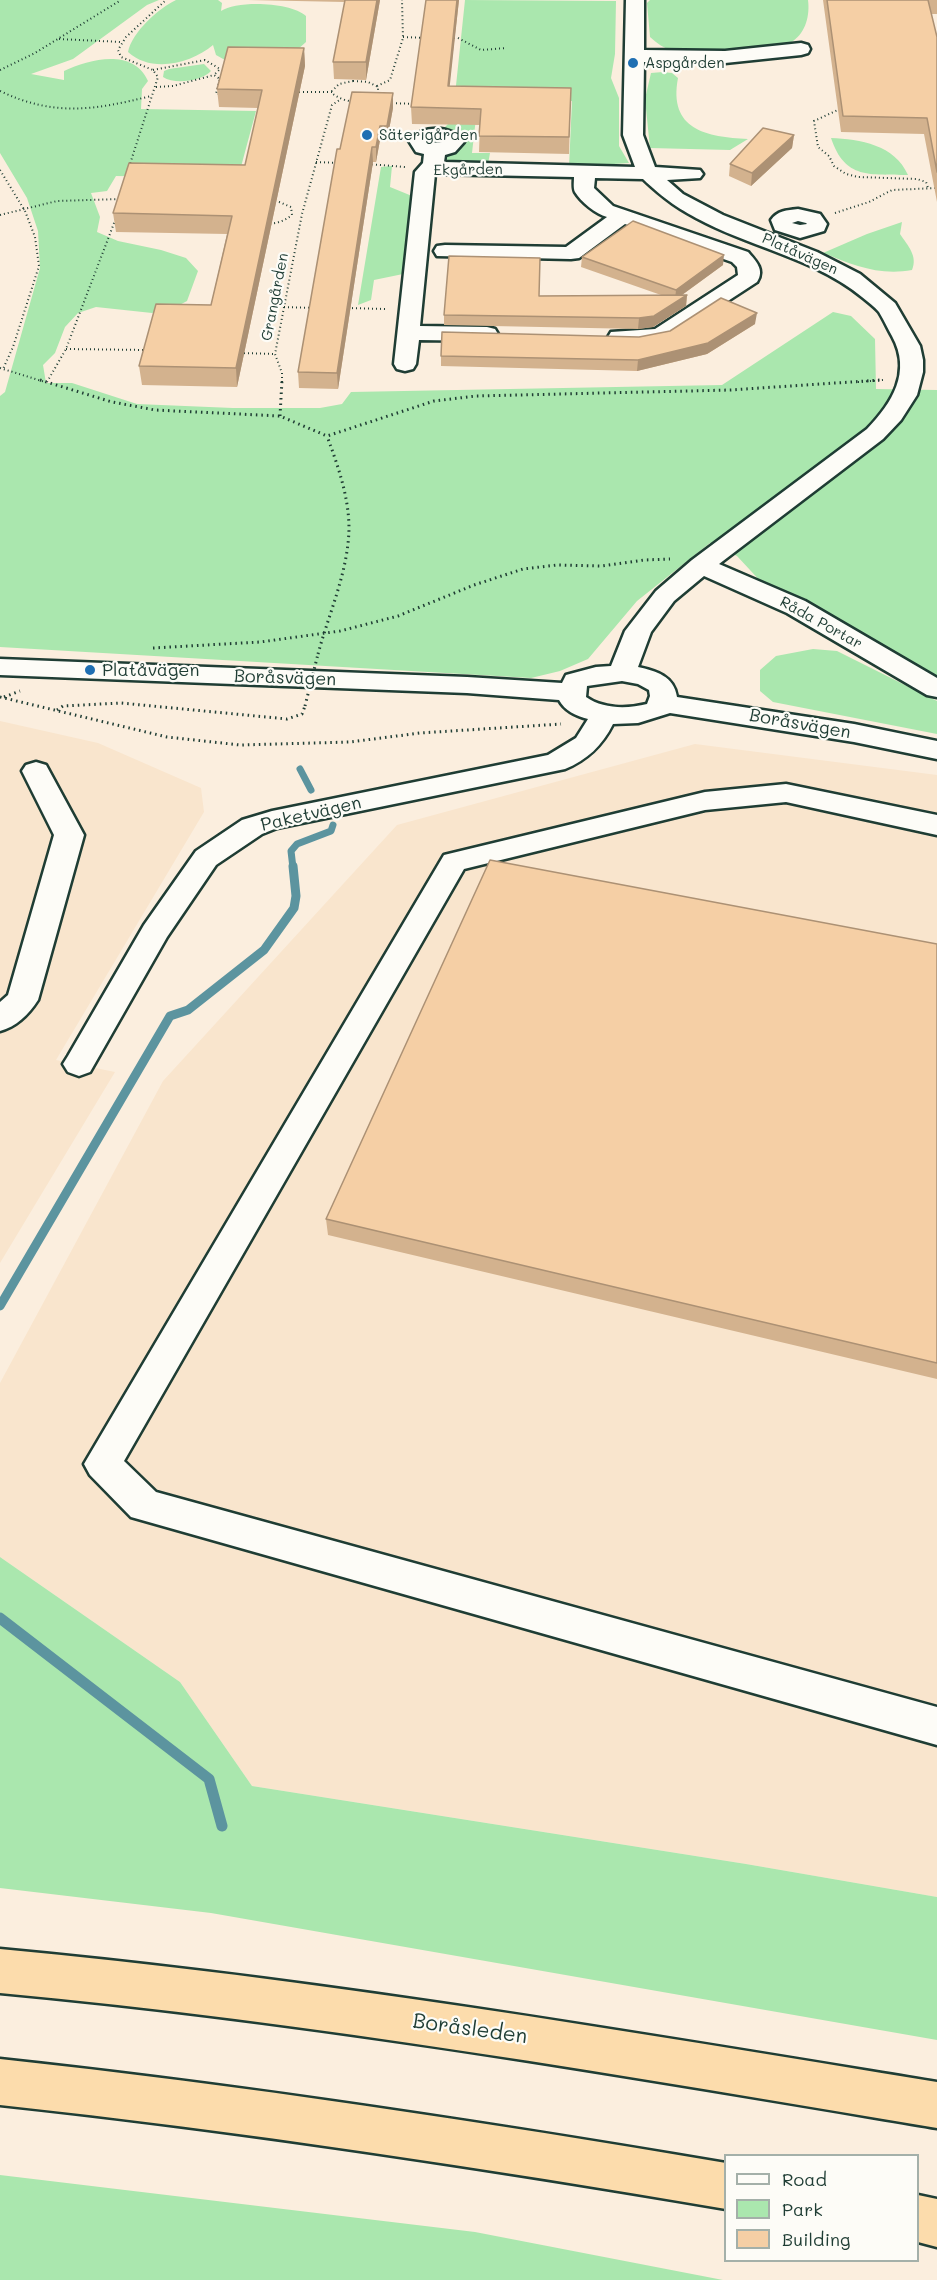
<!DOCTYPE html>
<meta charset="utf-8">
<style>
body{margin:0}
#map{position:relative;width:937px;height:2280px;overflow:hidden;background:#fbeede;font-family:Mali,sans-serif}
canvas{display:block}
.legend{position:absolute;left:724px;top:2154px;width:195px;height:108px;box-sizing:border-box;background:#fdfcf7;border:2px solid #a4b0a9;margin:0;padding:8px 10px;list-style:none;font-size:18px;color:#1f3d34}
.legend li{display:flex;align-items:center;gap:12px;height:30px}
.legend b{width:30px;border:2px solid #a4b0a9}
</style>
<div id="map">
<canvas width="937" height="2280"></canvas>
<ul class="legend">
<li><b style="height:8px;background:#fdfcf7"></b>Road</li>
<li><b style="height:16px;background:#aae7ae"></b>Park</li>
<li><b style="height:16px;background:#f5cfa5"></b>Building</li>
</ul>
</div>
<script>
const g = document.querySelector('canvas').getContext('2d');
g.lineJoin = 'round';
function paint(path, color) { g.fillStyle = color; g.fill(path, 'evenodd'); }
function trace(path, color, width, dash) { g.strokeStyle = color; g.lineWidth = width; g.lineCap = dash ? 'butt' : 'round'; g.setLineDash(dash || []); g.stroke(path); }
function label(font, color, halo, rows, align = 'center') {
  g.font = font + ' Mali,sans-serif'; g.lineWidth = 4.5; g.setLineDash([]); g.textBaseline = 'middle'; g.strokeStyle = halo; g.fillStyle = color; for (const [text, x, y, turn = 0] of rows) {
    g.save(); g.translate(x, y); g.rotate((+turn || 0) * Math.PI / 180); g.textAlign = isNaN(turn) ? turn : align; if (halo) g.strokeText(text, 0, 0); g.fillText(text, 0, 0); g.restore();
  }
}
const built = new Path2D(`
 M0,721L98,743L201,788L204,812L56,1060L115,1072L0,1263Z
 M695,744L937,775V1897L746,1864L252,1786L180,1682L0,1557V1383L163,1081L397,825Z`);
const green = new Path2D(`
 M0,0H159L147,5L73,59L31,74L64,80V71C90,59 133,48 148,81L142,89L141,109L256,111L238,178L116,176L107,191L91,193L100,217L97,232L118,241L161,250L186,258L198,271L187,301L172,309L152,313L96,307L78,313L65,327L55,353L43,365L46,383H72L137,404L233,408H320L342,404L351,392L722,385L833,312L851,316L875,339L876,389L937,390V680L763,584L737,556L710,543L637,601L588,659L560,671L531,678L0,647V396L5,392L40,268L38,231L27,198L0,153Z
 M176,0H218L222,3L221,11C237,0 291,2 306,16V42L297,50L225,60L216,55L213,45C192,63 152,74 128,52C132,32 159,8 176,0Z
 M465,0L616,1L615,54L611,78L619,98V146L629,163L569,167L572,101L478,100L472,153H490L488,164L444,161L451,133L443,129L456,116L455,95Z
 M650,0H808C810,15 806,32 793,41C787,45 777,44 770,45C738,49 706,56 673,50C664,49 657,43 650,37L647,3Z
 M204,64L211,71C202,81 175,85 163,77L164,71L169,69Z
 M663,72L672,73L678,78C668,130 707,137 748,139L730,150L650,148L645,99L651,73Z
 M831,138C860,139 895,145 908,175C870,174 845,180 831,138Z
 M392,166L390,187L412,196L403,274L374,280L371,300L358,305L381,167Z
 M902,222L900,234C908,246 918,256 912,270C879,276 853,265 823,253L867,234Z
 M813,649L837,651L937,701V734L773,702L760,691V670L776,656Z
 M0,1557L180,1682L252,1786L746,1864L937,1897V2040L211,1913L0,1888Z
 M0,2175L475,2232L723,2280H0Z`);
const streamFar2 = new Path2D(`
 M300,769L311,790
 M293,868L291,851L297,844L331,831L333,825`);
const streamFar1 = new Path2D(`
 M0,1306L170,1016L188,1010L264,950L294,908L296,896L293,866`);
const stream = new Path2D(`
 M0,1618L209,1779L222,1826`);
const pathFar1 = new Path2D(`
 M403,37L425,38
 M450,38H458L481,50L507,48
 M59,39L121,42
 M0,70L35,53L121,0
 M153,70L205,60L220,69L214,75
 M353,81L368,82L378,87V94C364,104 347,104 333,94L332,91L339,84Z
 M377,86L390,80L403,38L402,0
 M156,87L173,86L214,75L220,79L216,94H220
 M0,91C54,117 95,110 151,96
 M295,92H333
 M388,103L417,104
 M840,109L814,121L818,147L829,156L834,166L846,174L858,177L917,179L926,182L928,188
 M316,162L339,163
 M368,164L405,167
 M129,167L158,77L153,70L121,57L118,50L126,37L166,0
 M0,170L25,211L35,237L39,266L13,347L3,369
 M263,201L279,202L291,207L292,215C278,226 260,227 245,217V209Z
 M835,213L869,202L892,190L937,188
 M0,215L57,201L120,199
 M284,307L313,308
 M348,308L385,309
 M66,349L146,350
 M240,353L275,354
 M0,368L45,382
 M47,382L66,349L116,218
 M282,382V373L275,354L302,214L332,105L341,99
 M858,382L883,380`);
const path = new Path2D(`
 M40,380L112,402L155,410L280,416L327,436L434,401L476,396L730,390L881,380
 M280,416L282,380
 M153,648L260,642L340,631L398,616L474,585L523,569L557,565L602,566L644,560L670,559
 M318,654C329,613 348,572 349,529C349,497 338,466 327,436
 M0,697L167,737L240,745L350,742L420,733L561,724
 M4,697L20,691
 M57,710L63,706L121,703L287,719L302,714L305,706`);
const minor = new Path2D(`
 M626,0H644V50L725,51L801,43L808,45L810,49L808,53L801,55L725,63L644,62L643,135L655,167L700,170L703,174L700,178L667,180L683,194L723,215L817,252L860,274L895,303L920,346L923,360V372L917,395L901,420L883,439L719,564L805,601L937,678V697L927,695L787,613L704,576L674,601L651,632L638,667C656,671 674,676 677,697L854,724L937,741V759L854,742L670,713L638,723L613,724C602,746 587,760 565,769L277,828L262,834L216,865L167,937L90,1072L79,1076L68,1072L63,1064L68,1056L144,925L196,851L242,820L272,811L548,755L576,738L588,719C576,716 565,711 559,700L467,693L0,675V659L467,677L562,683L566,675L596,667L611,666L625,631L656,591L692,560L867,429C892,403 912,372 892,336C888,329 884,320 879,312C875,307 868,302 862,297C817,260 758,249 706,223C680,210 664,199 643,179L595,178L594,188L613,206L748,252C756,261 765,270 757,282L668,340L619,344L611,342L608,337L611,332L655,329L738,275L737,267L732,262L625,224L579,258L571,259L437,256L434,251L437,246L445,245L566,247L607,217C596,214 581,202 575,192C573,188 574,182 574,177L435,174L420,326L487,327L495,329L498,334L495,339L487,341L419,340L416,364L413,369L405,371L397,369L394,364L415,172L423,163L424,154L416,152L409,141C421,124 453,125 464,142L455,152L445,155L444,162L635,167L623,135ZM433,141L442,142L430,143ZM622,681L638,684L649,690L650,696L647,704C627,709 603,709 586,697L587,686Z
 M798,209L820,214L827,224L824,231L800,238L775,230L771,220C777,211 787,210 798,209ZM798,221L806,223L807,224L800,225L792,223Z
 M36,762L46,765L84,835L38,1000C29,1014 16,1027 0,1031V1002L8,995L54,835L22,771L26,765Z
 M786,784L937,815V835L786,802L705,810L464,869L124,1461L156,1492L937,1707V1745L131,1517L90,1475L84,1464L444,855L705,792Z`);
const highway = new Path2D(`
 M0,1949C314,1978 626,2031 937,2082V2128C626,2076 314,2022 0,1993Z
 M0,2059C243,2085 484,2122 726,2163V2209C484,2168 243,2131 0,2105Z
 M918,2195L937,2199V2247L918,2242Z`);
const pathBridge = new Path2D(`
 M305,706L318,654`);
const wall = new Path2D(`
 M248,0H380L366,80L334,79L333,62L345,2Z
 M426,0H459L449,86L571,88L569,154L479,152L480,125L412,124L411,107Z
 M823,0H937V14H931L937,37V202L924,134L841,132Z
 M304,48L305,66L237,387L142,385L139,366L211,305L227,234L116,232L113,213L245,165L258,108L219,107L217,89Z
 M393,93V108L387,141L380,140L376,162H373L338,389L299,388L298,372L340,149Z
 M794,135L792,148L751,186L729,176L730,164Z
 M582,257L723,265L682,295H687L686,306L653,327L638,329L444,325V315L539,296L661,295L581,267Z
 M755,324L707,354L637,371L441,366V356L639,337Z
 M937,944V1379L328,1235L326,1219Z`);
const shadedWall = new Path2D(`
 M377,0H380L366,80V62Z
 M457,0H459L448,102V86Z
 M304,48L305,66L237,387L236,368Z
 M393,93V108L387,141V126Z
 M380,126V140L376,162V147Z
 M794,135L792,148L751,186L752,173Z
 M372,147L373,162L338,389L337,373Z
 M724,255L723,265L675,300L676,290Z
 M687,295L686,306L653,327L638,329L639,318Z
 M757,313L755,324L707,354L637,371L638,360Z`);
const building = new Path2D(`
 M345,0H377L366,62H333Z
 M426,0H457L448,86L571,88L569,137L479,136L481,109L411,107Z
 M827,0H928L937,37V172L927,118L843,116Z
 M228,47L304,48L236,368L139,366L156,304L211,305L232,216L113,213L129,163L245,165L262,90L217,89Z
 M352,92L393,93L387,126H380L376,147H372L337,373L298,372L337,149H340Z
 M763,128L794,135L752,173L730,164Z
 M633,221L724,255L676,290L582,257Z
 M449,256L540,258L539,296L687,295L654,316L639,318L444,315Z
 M721,298L757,313L708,343L638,360L441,356L442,332L639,337L670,331Z
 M490,860L937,944V1363L326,1219Z`);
const markers = [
 [633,63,6,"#1f6fb2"],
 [367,135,6,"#1f6fb2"],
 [90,670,6,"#1f6fb2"]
];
const farPoinames = [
 ["Aspgården",645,63],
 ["Säterigården",379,135]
];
const farStreetnames = [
 ["Ekgården",468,170,-1],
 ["Platåvägen",800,254,24],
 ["Grangården",275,297,-79],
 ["Råda Portar",821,623,29]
];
const poiNames = [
 ["Platåvägen",102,670]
];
const streetNames = [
 ["Boråsvägen",285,678,2],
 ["Boråsvägen",800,724,10],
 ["Paketvägen",311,814,-13]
];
const nearStreetnames = [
 ["Boråsleden",470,2029,8]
];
paint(built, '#f9e5cd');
paint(green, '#aae7ae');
trace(streamFar2, '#5c949f', 7);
trace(streamFar1, '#5c949f', 9);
trace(stream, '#5c949f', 11);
trace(minor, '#1f3d34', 5);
trace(highway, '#1f3d34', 5);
trace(pathFar1, '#1f3d34', 2, [1, 3]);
trace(path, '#1f3d34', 3, [1.5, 4]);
paint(minor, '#fdfcf7');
paint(highway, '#fcdcac');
trace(pathBridge, '#1f3d34', 3, [1.5, 4]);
paint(wall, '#d3b28e');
paint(shadedWall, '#ac9174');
paint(building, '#f5cfa5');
trace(building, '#ac9174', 1.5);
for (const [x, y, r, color] of markers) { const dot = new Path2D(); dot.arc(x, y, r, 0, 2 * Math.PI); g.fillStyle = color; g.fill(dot); trace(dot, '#fdfcf7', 2); }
label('15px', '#1f3d34', '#fdfcf7', farPoinames, 'left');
label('15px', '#1f3d34', '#fdfcf7', farStreetnames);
label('18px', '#1f3d34', '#fdfcf7', poiNames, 'left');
label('18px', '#1f3d34', '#fdfcf7', streetNames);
label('21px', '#1f3d34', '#fdfcf7', nearStreetnames);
</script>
